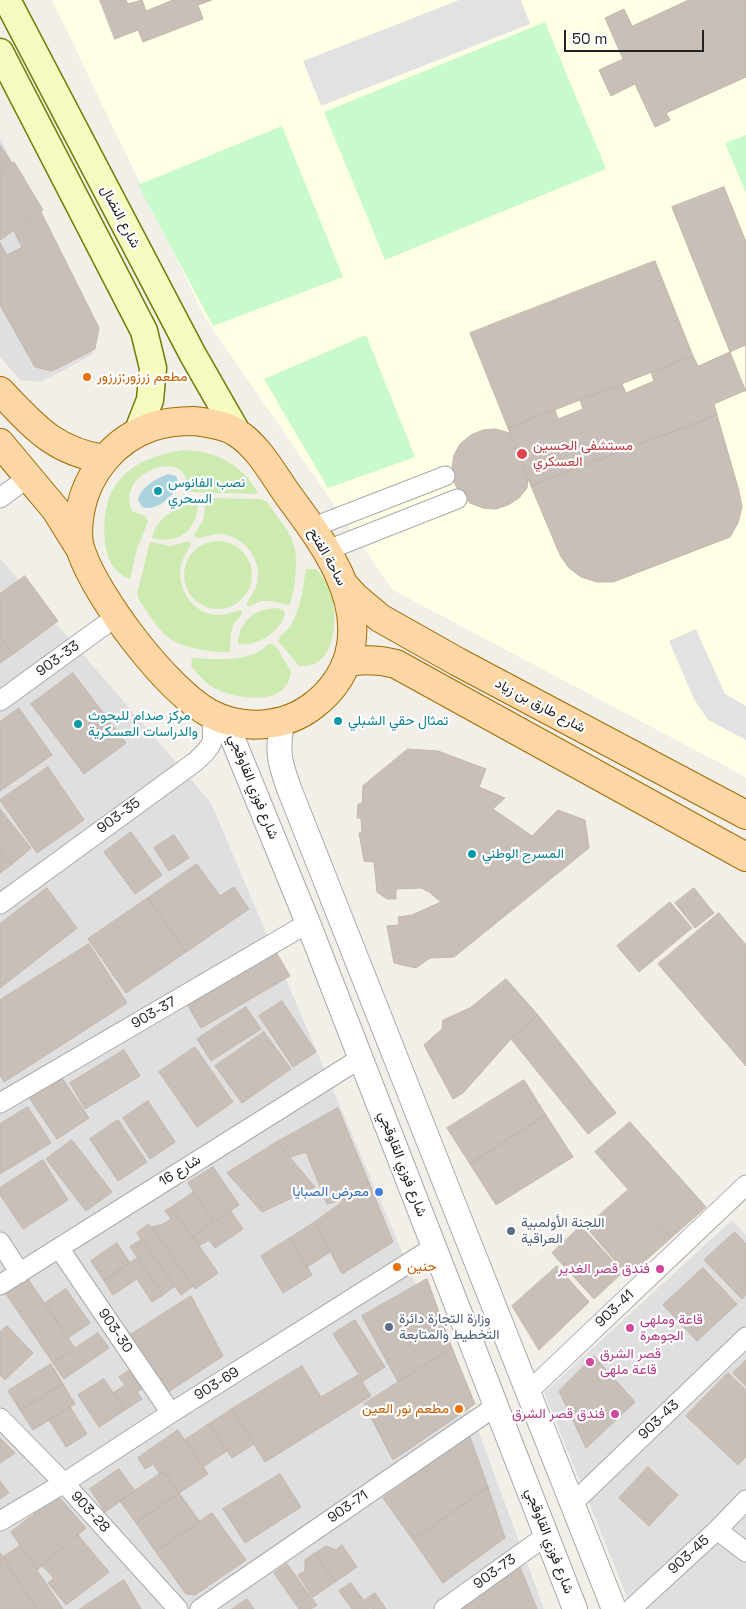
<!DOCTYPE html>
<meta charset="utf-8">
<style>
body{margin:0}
#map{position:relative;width:746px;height:1609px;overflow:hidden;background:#f2efe9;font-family:"Space Grotesk",sans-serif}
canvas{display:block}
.scale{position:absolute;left:564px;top:30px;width:140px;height:22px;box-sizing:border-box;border:2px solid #222;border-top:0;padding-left:6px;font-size:15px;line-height:18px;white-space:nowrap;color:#222;-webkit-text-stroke:4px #fff;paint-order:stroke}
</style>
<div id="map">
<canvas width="746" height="1609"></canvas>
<div class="scale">50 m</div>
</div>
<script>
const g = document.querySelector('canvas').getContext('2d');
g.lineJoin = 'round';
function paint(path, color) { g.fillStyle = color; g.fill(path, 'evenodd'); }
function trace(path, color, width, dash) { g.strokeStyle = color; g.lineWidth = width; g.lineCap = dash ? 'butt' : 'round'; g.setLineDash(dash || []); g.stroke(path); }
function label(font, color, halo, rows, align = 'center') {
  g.font = font + ' "Space Grotesk",Vazirmatn,sans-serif'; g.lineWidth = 4.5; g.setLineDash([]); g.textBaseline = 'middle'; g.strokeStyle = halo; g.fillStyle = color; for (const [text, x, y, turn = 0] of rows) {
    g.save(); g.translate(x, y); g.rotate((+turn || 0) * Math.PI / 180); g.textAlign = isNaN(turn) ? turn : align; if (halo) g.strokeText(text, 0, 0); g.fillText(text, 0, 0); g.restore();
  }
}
const residential = new Path2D(`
 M0,138L96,329L92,355L41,382L20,380L0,357Z
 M0,558L211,803L478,1430L544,1609H0Z
 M732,1220L746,1235V1609H632L544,1393Z`);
const education = new Path2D(`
 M52,0H746V777L393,590L205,318Z`);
const grass = new Path2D(`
 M184,450C191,451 200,451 207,453C227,458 250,474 258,494L190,492L186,488C191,446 114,471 132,511L145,516L148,522L137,549L130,579C100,570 101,522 109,498C112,488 122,476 130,470C145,458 165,453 184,450Z
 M209,498L261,499L267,502C288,533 300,539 295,579C294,588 293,597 289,605L271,601H261L250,606L246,605C249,597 255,592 257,584C263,560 244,535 219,534C211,534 204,538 196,538L194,535L203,520L206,500Z
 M188,502L198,503C198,530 178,545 152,538C156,519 173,510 188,502Z
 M188,541L191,544C188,551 183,557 181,565C176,589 193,614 218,615C227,615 234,611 241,610L242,614L234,623L231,632L230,652C221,653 212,651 203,650C163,643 161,631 139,600L137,594L149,545L151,542L171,546Z
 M184 575a34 34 0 1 1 68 0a34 34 0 1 1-68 0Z
 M306,569H316C323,577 330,586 332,596C338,621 335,670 299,666L278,641C280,634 289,630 292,623C301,606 303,588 306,569Z
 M277,608L285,611C284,631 256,647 238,644C239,621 254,609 277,608Z
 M268,644H273L278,649L291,672C287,708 236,699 214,688C205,683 198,674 191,666L192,658C215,659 252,663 268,644Z`);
const park = new Path2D(`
 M545,22L606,169L385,260L324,112Z
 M282,126L343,277L213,326L138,185Z
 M746,135V193L725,143Z
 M366,335L415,457L328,488L264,379Z`);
const parking = new Path2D(`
 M459,0H521L530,24L321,106L303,61Z
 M696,629L725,694L746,706V740L708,720L694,699L669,641Z`);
const water = new Path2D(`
 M168,474L176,476L178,481C177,495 156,512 142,507L138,500C141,486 156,479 168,474Z`);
const building = new Path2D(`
 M100,0H126L128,4L142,0L146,11L173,0H212L198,5L203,19L143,42L138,30L115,39Z
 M689,0H746V77L666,113L670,120L655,127L635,84L611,96L599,70L623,59L605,18L624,9L632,26Z
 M0,145L12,163L0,171Z
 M14,162L43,210L0,240V171Z
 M724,187L746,242V392L672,207Z
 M41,212L99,328L95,349L52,371L35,367L0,305V243L7,255L22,247L14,231Z
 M655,261L693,356L508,428L470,333Z
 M746,345V390L714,404L717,415L531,486L508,428L555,410L558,419L583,409L580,400L622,384L626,393L654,381L651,372L693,356L698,366Z
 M717,415L739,491L742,507L738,523L730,537L613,582H597L581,577L569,568L560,555L531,486Z
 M496,429L510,433L528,479L527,488L519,498L508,505L496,509L483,508L470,503L460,494L454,482L452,468L454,455L460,444L471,435L483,430Z
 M25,576L58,621L13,654L0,637V594Z
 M0,637L13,654L0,663Z
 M73,673L126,743L84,774L31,704Z
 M19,708L52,755L0,791V722Z
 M408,749L438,751L486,769L479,787L505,798L493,809L532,836L558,810L585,820L589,848L454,957L430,958L416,968L394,963L387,926L399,925L398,917L412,915L441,902L429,892L421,888L396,889V899H387L377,892L374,862L364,861L359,833L362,832L361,818H357L358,804H362L363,786Z
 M48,767L84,820L37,853L0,800Z
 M0,809L31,848L11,865L0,851Z
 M131,832L162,875L135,894L104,852Z
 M174,835L189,858L169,871L154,848Z
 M0,851L11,865L0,873Z
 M197,864L220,896L234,887L249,909L186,952L148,898Z
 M47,888L77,928L0,988V924Z
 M694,888L714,913L695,928L675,903Z
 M148,898L186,952L126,993L88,939Z
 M670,902L692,928L639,972L617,946Z
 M719,913L746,945V1066L658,964Z
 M89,944L127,1003L4,1082L0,1075V1000Z
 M276,952L290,976L201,1028L187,1004Z
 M506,979L538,1015L511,1039L463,1093L453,1099L424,1045L442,1029L443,1020L470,1008Z
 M282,1001L316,1052L293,1067L259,1016Z
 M246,1007L261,1029L211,1061L197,1039Z
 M538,1015L616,1113L588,1134L511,1039Z
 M264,1032L291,1069L242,1103L215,1066Z
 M195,1047L233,1102L197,1127L159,1072Z
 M124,1050L140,1076L85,1109L70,1083Z
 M60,1075L89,1118L57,1139L28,1096Z
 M524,1080L546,1115L470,1164L447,1128Z
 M148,1101L175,1142L150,1159L123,1118Z
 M28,1107L51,1143L0,1174V1124Z
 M338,1108L369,1183L346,1199L327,1204L306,1152L290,1157L277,1142Z
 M546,1115L573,1157L496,1205L470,1164Z
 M118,1120L147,1162L118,1181L90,1139Z
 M630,1122L706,1207L671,1238L595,1152Z
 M72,1140L112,1192L86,1211L46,1159Z
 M277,1142L315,1187L262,1212L227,1173Z
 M43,1160L68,1200L23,1229L0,1195V1188Z
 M213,1167L239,1205L214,1222L188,1183Z
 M369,1183L393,1242L342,1274L315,1222Z
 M628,1190L671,1238L628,1276L586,1227Z
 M194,1192L214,1222L192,1237L172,1207Z
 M172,1207L218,1273L195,1289L152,1227L163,1224L171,1219L165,1211Z
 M231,1211L243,1229L215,1248L209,1240L199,1246L192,1237Z
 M315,1222L330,1252L307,1267L290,1238Z
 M149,1224L193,1286L181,1295L137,1233Z
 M581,1226L623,1272L594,1299L552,1253Z
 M735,1232L746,1244V1295L742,1299L704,1260Z
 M290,1238L312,1275L283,1293L261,1256Z
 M142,1239L175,1286L163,1295L130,1247Z
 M117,1243L130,1263L104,1281L91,1261Z
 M137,1258L163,1295L152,1302L137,1279L113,1295L104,1281Z
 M557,1266L589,1302L539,1350L512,1306Z
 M703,1268L737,1304L697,1341L663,1305Z
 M28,1279L75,1348L53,1363L6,1294Z
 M427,1279L452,1348L398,1382L362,1316Z
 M66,1289L90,1323L68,1338L45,1303Z
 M191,1296L223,1356L168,1392L130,1335Z
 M355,1320L385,1367L363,1381L333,1334Z
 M7,1326L33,1353L5,1380L0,1375V1332Z
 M98,1333L109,1348L64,1379L53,1363Z
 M452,1348L475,1404L393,1460L364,1404Z
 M594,1356L635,1402L586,1448L559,1391Z
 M746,1360V1386L733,1373Z
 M51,1364L63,1384L20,1410L8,1391Z
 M302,1366L321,1397L358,1375L371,1396L265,1462L232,1409Z
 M135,1367L147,1386L137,1392L142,1399L125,1410L113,1393L125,1385L119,1377Z
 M728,1373L746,1390V1457L738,1465L686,1416Z
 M104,1379L125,1410L99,1427L78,1395Z
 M63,1384L75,1404L33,1430L20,1410Z
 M70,1407L87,1434L66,1447L49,1420Z
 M232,1409L254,1444L232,1458L209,1424Z
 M209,1424L227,1451L203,1467L185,1440Z
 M178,1430L208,1474L179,1493L164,1471L160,1474L153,1464L145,1469L138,1458Z
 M470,1437L488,1487L413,1540L383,1498Z
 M0,1438L15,1453L0,1463Z
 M648,1467L678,1495L649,1526L619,1498Z
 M119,1469L135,1491L105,1512L90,1489Z
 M164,1471L179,1493L136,1523L120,1501Z
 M280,1474L301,1507L245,1543L223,1509Z
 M0,1481L9,1493L0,1499Z
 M488,1487L505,1538L443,1583L413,1540Z
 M179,1493L200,1522L156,1552L136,1523Z
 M58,1496L86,1528L37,1570L11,1532Z
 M212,1513L246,1560L195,1595L186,1594L156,1552Z
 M78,1535L109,1572L66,1605L48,1583L54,1578L42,1566Z
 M342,1545L357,1567L335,1582L315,1553L326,1546L336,1550Z
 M20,1546L37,1570L63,1609H37L3,1557Z
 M0,1553L3,1557L37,1609H0Z
 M315,1553L335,1582L313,1597L298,1575L305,1571V1560Z
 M287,1564L317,1605L311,1609H299L274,1573Z
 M520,1567L537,1609H462Z
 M124,1580L141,1609H80Z
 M351,1583L370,1609H352L339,1591Z
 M375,1593L386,1609H372L365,1600Z
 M247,1599L254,1609H232Z`);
const minor = new Path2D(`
 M0,498L29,477
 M311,528L445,476
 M325,551L457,499
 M0,701L117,616
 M0,904L195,762C216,743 214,742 211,714
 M0,1103L308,923
 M0,1242L20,1273
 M59,1248L171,1413
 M0,1285L361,1058
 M528,1392L746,1185
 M0,1418L64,1483L178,1609
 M572,1504L746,1337
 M0,1521L64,1483L171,1413L434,1247
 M717,1530L746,1552
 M200,1609L496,1406
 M444,1609L547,1535
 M631,1609L717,1530L746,1500`);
const tertiary = new Path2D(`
 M225,720L308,923L575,1609
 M282,721C277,753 279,761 290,791L614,1609`);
const secondary = new Path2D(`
 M7,0L193,355L237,432
 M0,52L144,331L153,368L150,400L137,433`);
const primary = new Path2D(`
 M0,391C34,426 53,451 104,459
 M195,421C209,423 226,425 237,433C259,447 273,474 288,495C321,540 365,596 349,655C343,675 331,692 314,705C285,728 242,731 209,713C166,689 97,598 81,551C77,540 78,524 80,512C87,473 114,440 151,427C165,422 180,421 195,421Z
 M0,443L56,510L79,547
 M344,585L355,597L380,618L458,662L746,815
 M347,662C364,659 378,659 396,664L746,857`);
const markers = [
 [87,377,5,"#e8710a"],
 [522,454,6,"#e0444e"],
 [158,491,5,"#0f9aa8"],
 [338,721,5,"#0f9aa8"],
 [78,724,5,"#0f9aa8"],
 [472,854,5,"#0f9aa8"],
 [379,1192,5,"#3f7fe0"],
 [511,1231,5,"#5c6f8a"],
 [397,1267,5,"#e8710a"],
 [660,1269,5,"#d1479c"],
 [389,1327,5,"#5c6f8a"],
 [630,1328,5,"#d1479c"],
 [590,1362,5,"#d1479c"],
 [459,1409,5,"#e8710a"],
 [615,1414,5,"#d1479c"]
];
const streetNames = [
 ["شارع النضال",120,217,62],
 ["ساحة الفتح",327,557,61],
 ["903-33",58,659,-36],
 ["شارع طارق بن زياد",540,706,28],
 ["شارع فوزي القاوقجي",253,787,68],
 ["903-35",119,816,-36],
 ["903-37",154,1013,-30],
 ["شارع فوزي القاوقجي",402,1164,69],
 ["شارع 16",180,1171,-32],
 ["903-41",615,1309,-43],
 ["903-30",115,1331,56],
 ["903-69",217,1384,-32],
 ["903-43",659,1420,-44],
 ["903-71",348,1507,-35],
 ["903-28",90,1512,48],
 ["شارع فوزي القاوقجي",549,1541,69],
 ["903-45",689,1555,-42],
 ["903-73",495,1572,-36]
];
const foodNames = [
 ["مطعم زرزور;زرزور",97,377],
 ["حنين",407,1267],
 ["مطعم نور العين",449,1409,"right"]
];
const healthNames = [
 ["مستشفى الحسين",533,446],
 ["العسكري",533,462]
];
const cultureNames = [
 ["نصب الفانوس",168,483],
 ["السحري",168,499],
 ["مركز صدام للبحوث",88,716],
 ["والدراسات العسكرية",88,732],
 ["تمثال حقي الشبلي",348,721],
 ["المسرح الوطني",482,854]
];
const shopNames = [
 ["معرض الصبايا",369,1192]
];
const serviceNames = [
 ["اللجنة الأولمبية",521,1223],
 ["العراقية",521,1239],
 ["وزارة التجارة دائرة",399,1319],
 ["التخطيط والمتابعة",399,1335]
];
const hotelNames = [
 ["فندق قصر الغدير",650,1269],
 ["قاعة وملهى",640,1320,"left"],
 ["الجوهرة",640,1336,"left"],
 ["قصر الشرق",600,1354,"left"],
 ["قاعة ملهى",600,1370,"left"],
 ["فندق قصر الشرق",605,1414]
];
paint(residential, '#e0dfdf');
paint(education, '#ffffe5');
paint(grass, '#cdebb0');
paint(park, '#c8facc');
paint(parking, '#e2e2e2');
paint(water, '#aad3df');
paint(building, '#c7bfb8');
trace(building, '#c4b6ab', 1);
trace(minor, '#a9a9a9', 21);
trace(tertiary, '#a9a9a9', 26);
trace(secondary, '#707d05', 29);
trace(primary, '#a06b00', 30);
trace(minor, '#fff', 19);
trace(tertiary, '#fff', 24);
trace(secondary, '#f7fabf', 26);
trace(primary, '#fcd6a4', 28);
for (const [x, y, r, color] of markers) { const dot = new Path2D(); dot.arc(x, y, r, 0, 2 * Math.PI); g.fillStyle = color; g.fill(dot); trace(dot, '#fff', 2); }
label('14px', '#222', '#fff', streetNames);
label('14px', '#c56008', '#fff', foodNames, 'left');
label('14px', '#be3a42', '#fff', healthNames, 'left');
label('14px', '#0d838f', '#fff', cultureNames, 'left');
label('14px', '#366cbe', '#fff', shopNames, 'right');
label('14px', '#4e5e75', '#fff', serviceNames, 'left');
label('14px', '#b23c85', '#fff', hotelNames, 'right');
</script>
